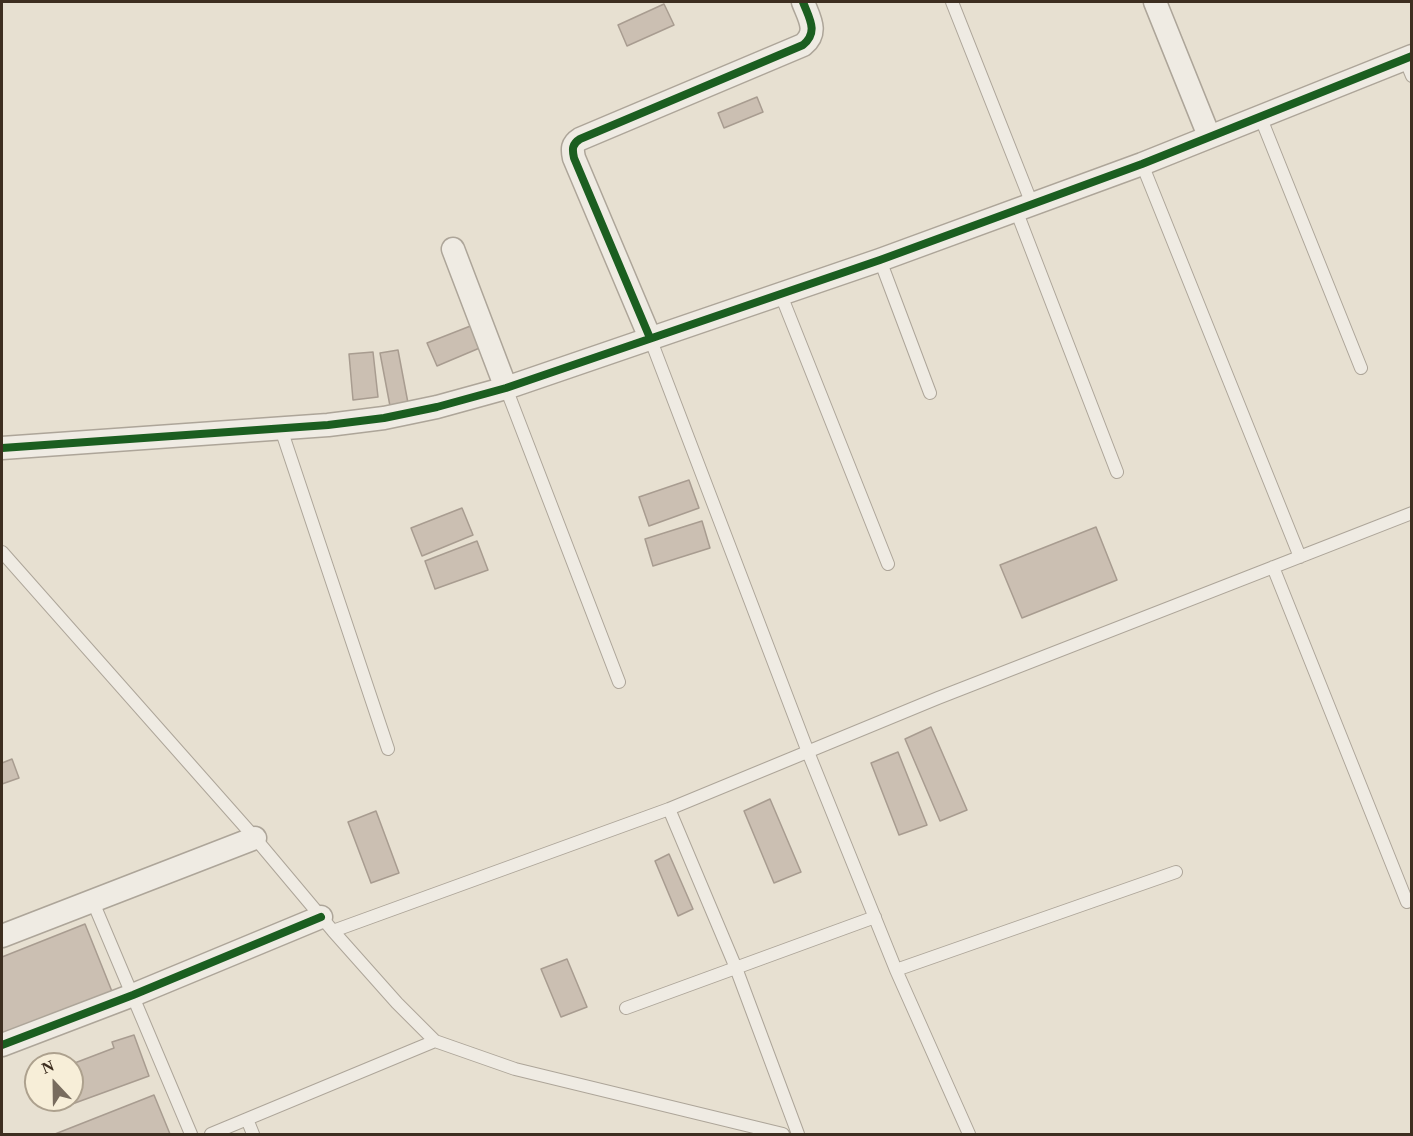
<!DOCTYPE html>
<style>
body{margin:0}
#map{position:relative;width:1413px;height:1136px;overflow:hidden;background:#e7e0d1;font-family:"Times New Roman",serif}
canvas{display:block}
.frame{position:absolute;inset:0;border:3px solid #3d2e20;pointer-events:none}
.north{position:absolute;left:24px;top:1052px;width:60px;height:60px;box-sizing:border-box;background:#f7eed8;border:2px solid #ada18e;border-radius:50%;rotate:338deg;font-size:16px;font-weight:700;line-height:24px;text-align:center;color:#3d2e20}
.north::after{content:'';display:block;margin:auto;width:21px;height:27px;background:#786c5e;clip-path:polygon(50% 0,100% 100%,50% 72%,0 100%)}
</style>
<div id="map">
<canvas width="1413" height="1136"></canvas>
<div class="frame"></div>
<div class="north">N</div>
</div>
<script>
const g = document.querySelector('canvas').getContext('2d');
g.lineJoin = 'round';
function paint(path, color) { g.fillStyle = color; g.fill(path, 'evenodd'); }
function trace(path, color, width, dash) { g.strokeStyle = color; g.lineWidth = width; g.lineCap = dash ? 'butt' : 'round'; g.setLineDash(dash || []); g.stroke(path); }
const building = new Path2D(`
 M664,4L674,25L627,46L618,25Z
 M757,97L763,112L724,128L718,113Z
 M473,325L482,347L437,366L427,343Z
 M398,350L408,403L390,406L380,353Z
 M373,352L378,397L353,400L349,354Z
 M689,480L699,508L649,526L639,497Z
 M462,508L473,535L422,556L411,528Z
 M702,521L710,548L653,566L645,539Z
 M1096,527L1117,580L1022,618L1000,565Z
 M477,541L488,570L435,589L425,561Z
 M931,727L967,810L940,821L905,739Z
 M898,752L927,825L899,835L871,763Z
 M12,759L19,778L2,784V763Z
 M770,799L801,872L774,883L744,811Z
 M376,811L399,873L371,883L348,822Z
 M669,854L693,909L678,916L655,861Z
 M85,924L113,994L2,1041V957Z
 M567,959L587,1007L561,1017L541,969Z
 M134,1035L149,1076L64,1107L62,1100H72V1064L114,1048L112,1042Z
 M154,1095L170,1134H55Z`);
const lane = new Path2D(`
 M952,2L1032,204
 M1405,59L1412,76
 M1260,116L1361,368
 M1142,164L1300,557
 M1016,210L1117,472
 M880,260L930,393
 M781,295L888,564
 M650,338L808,752L896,970L969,1134
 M506,388L619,682
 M281,429L388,749
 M2,552L255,838L333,931L397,1003L435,1041L515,1069L783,1134
 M1273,567L1407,902
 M669,809L736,968L798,1134
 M93,902L191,1134
 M333,931L669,809L938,698L1412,513
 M896,970L1176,872
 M626,1008L875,917
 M247,1119L253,1134
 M211,1134L435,1041`);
const street = new Path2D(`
 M1155,2L1209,136
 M453,249L506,388
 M650,338L574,158C572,149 572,144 580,139L803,45C819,32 809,18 803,2
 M2,448L328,425L384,418L437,407L506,388L880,260L1142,164L1412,56
 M2,936L255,838
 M2,1045L133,995L321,917`);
const cycleway = new Path2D(`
 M650,338L574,158C572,149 572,144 580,139L803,45C819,32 809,18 803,2
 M2,448L328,425L384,418L437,407L506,388L880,260L1142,164L1412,56
 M2,1045L133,995L321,917`);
paint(building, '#cbbfb2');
trace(building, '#a89c90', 1.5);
trace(lane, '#ada599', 14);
trace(street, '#ada599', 25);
trace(lane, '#efebe3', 12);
trace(street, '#efebe3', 22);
trace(cycleway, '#1b5e20', 8);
</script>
